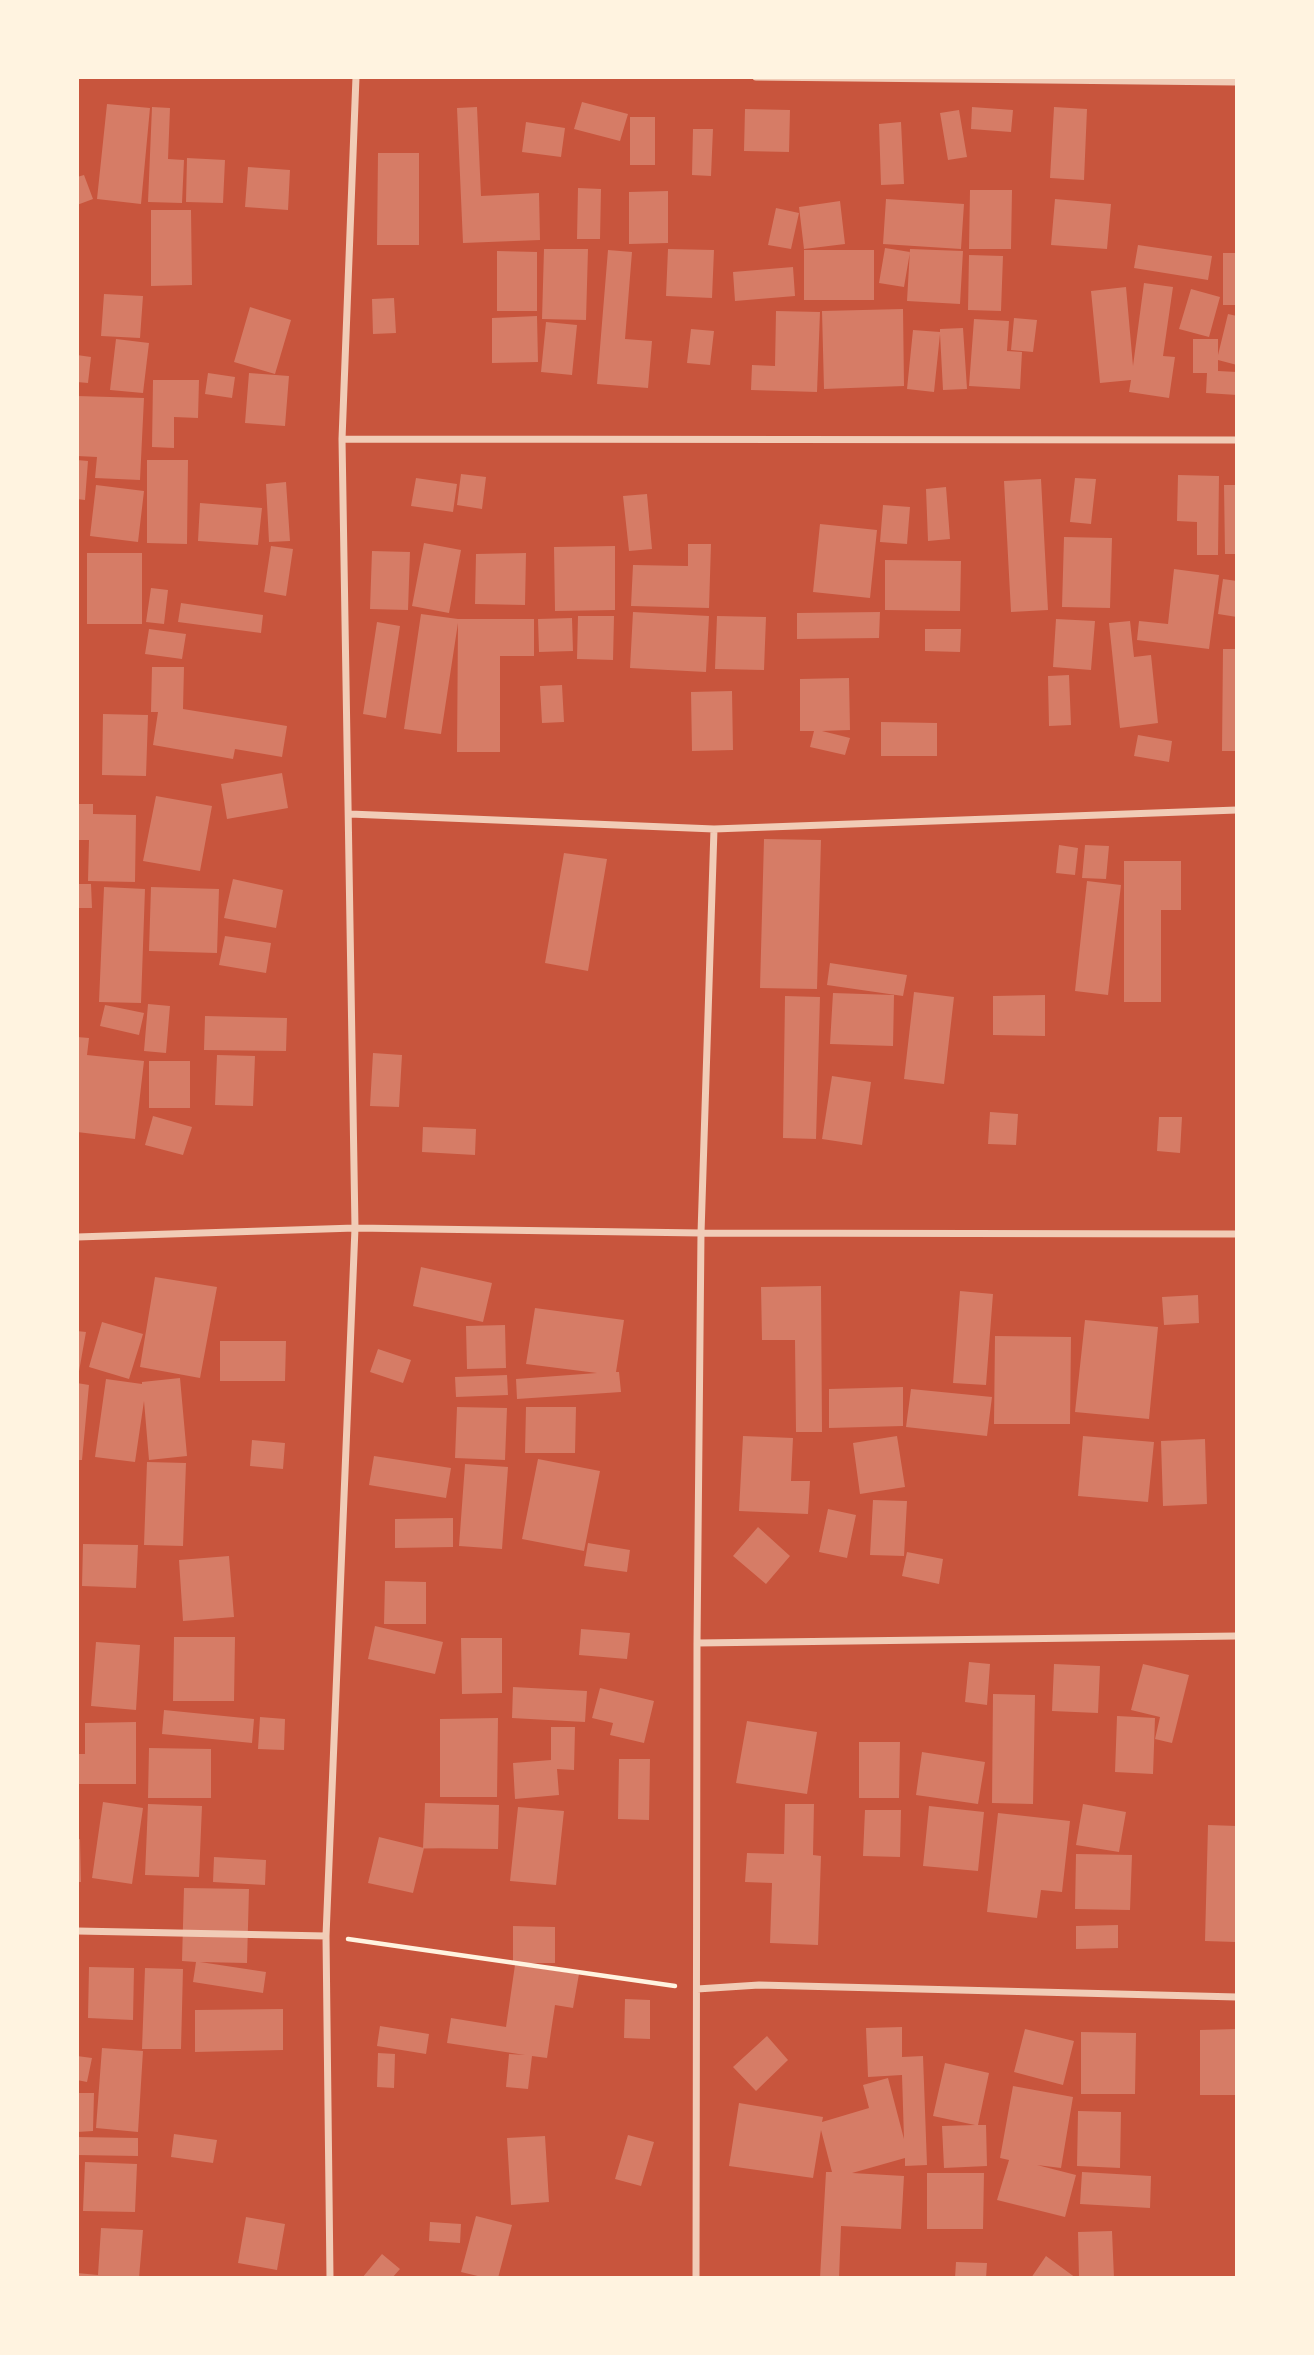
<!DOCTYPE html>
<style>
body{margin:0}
#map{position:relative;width:1314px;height:2355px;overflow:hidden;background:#c8553d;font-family:"Zilla Slab",serif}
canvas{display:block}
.frame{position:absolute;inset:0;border:79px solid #fff3e0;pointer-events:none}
</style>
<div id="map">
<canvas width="1314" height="2355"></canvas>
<div class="frame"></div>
</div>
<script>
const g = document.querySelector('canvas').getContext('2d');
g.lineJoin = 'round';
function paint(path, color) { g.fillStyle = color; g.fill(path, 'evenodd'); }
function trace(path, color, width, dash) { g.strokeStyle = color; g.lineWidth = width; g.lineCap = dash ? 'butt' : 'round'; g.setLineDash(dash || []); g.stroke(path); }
const building = new Path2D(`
 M582,102L628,114L620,141L574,129Z
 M107,104L150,108L141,204L97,199Z
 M152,107L170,108L168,159L184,160L182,203L148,202Z
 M477,107L481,196L539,193L540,240L463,243L457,108Z
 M972,107L1013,110L1011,132L971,129Z
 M1054,107L1087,109L1084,180L1050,178Z
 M745,109L790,110L789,152L744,151Z
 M959,110L967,157L948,160L940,113Z
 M630,117H655V165H630Z
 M526,122L565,128L561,157L522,152Z
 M901,122L904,184L881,185L879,124Z
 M693,129H713L711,176L692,175Z
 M378,153H419V245H377Z
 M187,158L225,160L223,203L186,202Z
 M248,167L290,170L288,210L245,207Z
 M84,175L93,199L77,205V177Z
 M578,188L601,189L600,239H577Z
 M970,190H1012L1011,249H969Z
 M668,191V243L629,244V192Z
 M886,199L964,204L961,249L883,244Z
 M1055,199L1111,204L1107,249L1051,245Z
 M840,201L845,244L804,249L799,207Z
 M776,208L799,213L791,249L768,245Z
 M151,210H191L192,285L151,286Z
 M1138,245L1212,256L1208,280L1134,268Z
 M885,248L910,252L904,287L879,283Z
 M544,249H588L586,320L542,319Z
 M668,249L714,250L712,298L666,296Z
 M910,249L963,251L960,304L907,301Z
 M608,250L632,252L625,339L652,341L648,388L597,384Z
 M804,250H874V300H804Z
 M497,251L537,252V311H497Z
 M1223,253H1237V305H1223Z
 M969,255L1003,256L1001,311L968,310Z
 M793,267L795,296L735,301L733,272Z
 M1144,283L1173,287L1163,356L1175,357L1169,398L1129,392L1131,380L1100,383L1091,291L1126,287L1133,366Z
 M1191,289L1220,297L1209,337L1179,329Z
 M104,294L143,296L140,338L101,336Z
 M394,298L396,333L373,334L372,299Z
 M250,307L291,320L275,374L234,362Z
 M903,309L904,386L824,389L822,311Z
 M776,311L820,312L817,392L751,390L752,365L775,366Z
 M1228,314L1237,316V365L1218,360V371L1237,372V395L1206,393L1207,373H1193V339H1218V355Z
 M537,316L538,362L492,363V318Z
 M1014,318L1037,320L1033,352L1011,350Z
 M974,319L1009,321L1007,351L1022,352L1020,389L969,386Z
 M546,322L577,325L572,375L541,372Z
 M963,328L967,389L943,390L940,334L934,392L907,389L913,330L940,332V329Z
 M691,329L714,331L710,365L687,363Z
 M116,339L149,343L143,393L110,390Z
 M77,355L91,357L88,383L77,382Z
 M208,373L235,377L232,398L205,394Z
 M249,373L289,376L285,426L245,423Z
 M153,380H199L198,418L174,417V448L152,447Z
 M77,396L144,398L140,480L95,478L97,457L77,456Z
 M77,460L88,461L85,500L77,499Z
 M147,460H188L187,544L147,543Z
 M461,474L486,477L482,509L457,505Z
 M1178,475L1219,476L1218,555H1197V522L1177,521Z
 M416,478L457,484L453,512L411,506Z
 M1075,478L1096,479L1091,524L1070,522Z
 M1041,479L1048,610L1011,612L1004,481Z
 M286,482L290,541L269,542L266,484Z
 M96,485L144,491L138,542L90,536Z
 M1224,485H1237V554H1225Z
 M946,487L950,539L928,541L926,489Z
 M647,494L652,549L629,551L623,496Z
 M200,503L262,508L258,545L198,541Z
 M883,505L910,507L907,544L880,542Z
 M820,524L877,530L870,598L813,592Z
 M1064,537L1112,538L1110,608L1062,607Z
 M424,543L461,550L449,613L412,606Z
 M688,544H711L709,608L631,606L633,565L688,566Z
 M271,546L293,549L286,596L264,592Z
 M615,546V610L555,611L554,547Z
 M372,551L410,552L408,610L370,609Z
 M87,553H142V624H87Z
 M526,553L525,605L475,604L476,554Z
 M885,560L961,561L960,611L885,610Z
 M1174,569L1219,575L1209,649L1137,640L1139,621L1168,624Z
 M1223,579L1237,581V617L1218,614Z
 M151,588L168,590L164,624L146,622Z
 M181,603L263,615L261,633L178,622Z
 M633,612L709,616L706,672L630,668Z
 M880,612L879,638L797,639V613Z
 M421,614L458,619H534V656H500V752H457L458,623L441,734L404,729Z
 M578,616H614L613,660L577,659Z
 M717,616L766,617L764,670L715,669Z
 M572,618L573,651L539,652L538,619Z
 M1056,619L1095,621L1091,670L1053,667Z
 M1130,621L1134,657L1151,655L1158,723L1120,728L1109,623Z
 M377,622L400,626L386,718L363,714Z
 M149,629L186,634L182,659L145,654Z
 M925,629H961L960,652L925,651Z
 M1223,649H1237V751H1222Z
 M152,667H184L183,709L287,726L282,757L235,749L233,759L153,745L158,712H151Z
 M1069,675L1071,725L1049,726L1048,676Z
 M849,678L850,730L822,731L850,738L845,755L810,747L814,731H800V679Z
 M562,685L564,722L542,723L540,686Z
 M732,691L733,750L692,751L691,692Z
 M103,714L148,715L146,776L102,775Z
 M881,722L937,723V756H881Z
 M1138,735L1172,741L1169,762L1134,756Z
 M282,773L288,808L227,819L221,784Z
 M156,796L212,806L200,871L143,861Z
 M77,804H93V814L136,815L135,882L88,881L89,840H77Z
 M764,839L821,840L817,989L760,988Z
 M1059,845L1078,848L1075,875L1056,873Z
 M1085,845L1109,846L1106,879L1082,878Z
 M564,853L607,859L588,971L545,963Z
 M1124,861H1181V910H1161V1002H1124Z
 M233,879L283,890L276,928L224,918Z
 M1087,881L1121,885L1108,995L1075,991Z
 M77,884H91L92,908H77Z
 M104,887L145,889L141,1003L99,1002Z
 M151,887L219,889L217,953L149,951Z
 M225,936L271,943L266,973L219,965Z
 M830,963L907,975L903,996L827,985Z
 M914,992L954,997L944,1084L904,1079Z
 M833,993L894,995L893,1046L830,1044Z
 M1045,995V1036L993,1035V996Z
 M785,996L820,997L816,1139L783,1138Z
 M148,1004L170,1006L166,1053L144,1051Z
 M105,1005L144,1013L139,1035L100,1026Z
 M205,1016L287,1018L286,1051L204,1050Z
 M77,1037L89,1038L87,1055L144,1061L135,1139L77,1132Z
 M373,1053L402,1055L399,1107L370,1106Z
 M217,1055L255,1056L253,1106L215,1105Z
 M149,1061H190V1108H149Z
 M832,1076L871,1082L862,1145L822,1139Z
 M990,1112L1018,1114L1016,1145L988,1144Z
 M153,1116L192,1127L183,1155L145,1145Z
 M1159,1117H1182L1180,1153L1157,1151Z
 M423,1127L476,1129L475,1155L422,1152Z
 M421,1267L492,1283L483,1322L413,1306Z
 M155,1277L217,1287L200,1378L140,1367Z
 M821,1286L822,1432H796L795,1340H762L761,1287Z
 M960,1291L993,1294L986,1385L953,1383Z
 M1198,1295L1199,1323L1164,1325L1162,1297Z
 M535,1308L624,1320L616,1372H619L621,1392L517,1399L516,1379L597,1373L526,1364Z
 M1085,1320L1158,1327L1149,1419L1075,1412Z
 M102,1322L143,1334L129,1379L89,1367Z
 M505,1325L506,1368L467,1369L466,1326Z
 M77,1331L86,1332L78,1377H77Z
 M995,1336L1071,1337L1070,1424H994Z
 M220,1341H286L285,1381H220Z
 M378,1349L411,1360L403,1383L370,1372Z
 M507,1375L508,1395L456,1397L455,1377Z
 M180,1378L187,1456L149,1460L144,1401L135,1462L95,1457L106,1379L142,1384V1382Z
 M77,1383L89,1385L82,1460H77Z
 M903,1387V1426L829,1428V1389Z
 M911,1389L992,1397L987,1436L906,1427Z
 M457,1407L507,1408L505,1460L455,1458Z
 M526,1407H576L575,1453H525Z
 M743,1436L793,1438L791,1481H810L808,1514L739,1511Z
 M897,1436L905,1487L860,1494L853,1443Z
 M1083,1436L1154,1442L1148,1502L1078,1496Z
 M1205,1439L1207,1504L1163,1506L1161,1441Z
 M252,1440L285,1443L283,1469L250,1466Z
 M374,1456L451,1468L446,1498L369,1485Z
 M538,1459L600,1471L584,1551L522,1539Z
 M147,1462L186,1463L183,1546L144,1545Z
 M465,1464L508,1467L502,1549L459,1546Z
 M873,1500L907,1501L904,1556L870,1555Z
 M828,1509L856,1515L847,1558L819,1552Z
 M453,1518V1547L395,1548V1519Z
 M758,1527L790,1556L766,1584L733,1556Z
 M588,1543L630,1550L627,1572L584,1566Z
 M83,1544L138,1545L136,1588L82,1586Z
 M907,1552L943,1559L939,1584L902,1576Z
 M229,1556L234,1617L183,1621L179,1560Z
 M385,1581L426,1582V1624H384Z
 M375,1626L443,1642L435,1674L368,1659Z
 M581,1629L630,1633L627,1659L579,1655Z
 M174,1637H235L234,1701H173Z
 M461,1638H502V1693L462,1694Z
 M96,1642L140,1645L136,1710L91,1706Z
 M969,1662L990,1664L987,1705L965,1702Z
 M1054,1664L1100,1666L1098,1713L1052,1711Z
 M1143,1664L1189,1675L1172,1743L1155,1739L1160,1717L1131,1710Z
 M513,1687L587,1691L585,1722L512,1718Z
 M600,1688L654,1701L644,1743L610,1735L613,1723L592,1718Z
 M993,1694L1035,1695L1033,1804L992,1803Z
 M164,1710L254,1719L252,1743L162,1734Z
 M1117,1716L1155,1718L1153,1774L1115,1772Z
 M260,1717L285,1719L284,1750L258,1749Z
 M498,1718L497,1797H440V1719Z
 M747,1721L817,1732L807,1794L736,1783Z
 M136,1722V1784H77V1754H85V1723Z
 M551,1727H575L574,1770L557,1769L559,1795L515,1799L513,1763L551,1760Z
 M859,1742H900L899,1798H859Z
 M149,1748L211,1749V1798H148Z
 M922,1752L985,1762L978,1804L916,1795Z
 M619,1759H650L649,1820L618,1819Z
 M103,1802L143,1808L132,1884L92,1878Z
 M425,1803L499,1805L498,1849L423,1848Z
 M148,1804L202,1806L199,1877L145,1875Z
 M785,1804H814L813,1855L821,1856L818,1945L770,1943L772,1883L745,1882L747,1853L784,1854Z
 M1083,1804L1126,1812L1119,1852L1076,1845Z
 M929,1806L984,1812L978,1871L923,1866Z
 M518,1807L564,1811L556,1885L510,1881Z
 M865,1810H901L900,1857L863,1856Z
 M998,1813L1070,1821L1062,1892L1041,1890L1037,1918L987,1912Z
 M1208,1825L1237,1826L1236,1942L1205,1941Z
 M379,1837L424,1848L413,1893L368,1883Z
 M80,1839L81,1882H77V1840Z
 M1076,1854L1132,1855L1130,1910L1075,1909Z
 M214,1857L266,1860L265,1885L213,1882Z
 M184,1888L249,1889L247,1963L200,1962L266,1972L263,1993L193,1982L196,1962L182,1961Z
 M1118,1925V1948L1076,1949V1926Z
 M513,1926L555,1927V1963H513Z
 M515,1965L579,1974L573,2008L555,2005L547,2058L532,2056L528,2089L506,2087L509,2054L525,2055L447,2043L451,2018L506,2027Z
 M89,1967L134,1968L133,2020L88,2018Z
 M145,1968L183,1969L181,2049H142Z
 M625,1999L650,2000V2039L624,2038Z
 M283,2009V2050L195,2052V2010Z
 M380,2026L429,2034L426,2054L377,2046Z
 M902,2027V2057L923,2056L927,2165L905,2166V2158L852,2173L904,2176L901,2229L841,2226L839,2278H820L826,2172H832L821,2130L813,2178L729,2166L739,2103L823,2117L822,2122L869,2108L863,2085L888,2078L904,2139L902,2075L868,2077L866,2028Z
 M1025,2029L1074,2041L1063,2085L1014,2072Z
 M1237,2029V2095H1200V2030Z
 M1081,2032L1136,2033L1135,2094H1081Z
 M767,2036L788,2060L756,2091L733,2067Z
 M102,2048L143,2051L138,2132L96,2128Z
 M378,2053L395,2054L394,2088L377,2087Z
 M77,2056L92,2058L87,2082L77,2080Z
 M945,2063L989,2073L978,2125H986L987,2166L944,2168L942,2126L975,2125L933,2116Z
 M1013,2086L1073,2097L1061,2168L1037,2165L1076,2175L1065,2217L997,2200L1009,2160L1000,2158Z
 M77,2093H94L93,2131L77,2132Z
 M1078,2111L1121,2112L1120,2168L1077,2166Z
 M174,2134L217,2140L213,2163L171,2157Z
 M628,2135L654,2142L641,2186L615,2179Z
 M545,2136L549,2202L511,2205L507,2138Z
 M77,2137L138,2138V2156L77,2155Z
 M85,2162L137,2164L135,2212L83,2211Z
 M1082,2172L1151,2176L1150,2208L1080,2204Z
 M927,2173H984L983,2229H927Z
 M476,2216L512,2225L498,2278H486L461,2272Z
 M246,2217L285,2224L277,2270L238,2263Z
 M430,2222L461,2224L460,2243L429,2241Z
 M101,2228L143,2230L139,2278H77V2273L98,2275Z
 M1112,2231L1114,2278H1079L1078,2232Z
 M382,2254L400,2269L392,2278H362Z
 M1046,2256L1076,2278H1031Z
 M956,2262L987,2263L986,2278H955Z`);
const path = new Path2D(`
 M348,1939L675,1986`);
const minor = new Path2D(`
 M756,77L1237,82
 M342,439L1237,440
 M350,814L714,829L1237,810
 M77,1237L355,1228L701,1233L1237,1234
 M697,1643L1237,1636
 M77,1931L326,1936
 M697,1989L759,1985L1237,1997
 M330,2278L326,1936L355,1228L342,439L356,77
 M696,2278L697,1643L701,1233L714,829`);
paint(building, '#d67c66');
trace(path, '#fff3e0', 4.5);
trace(minor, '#f1ccb7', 7);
</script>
